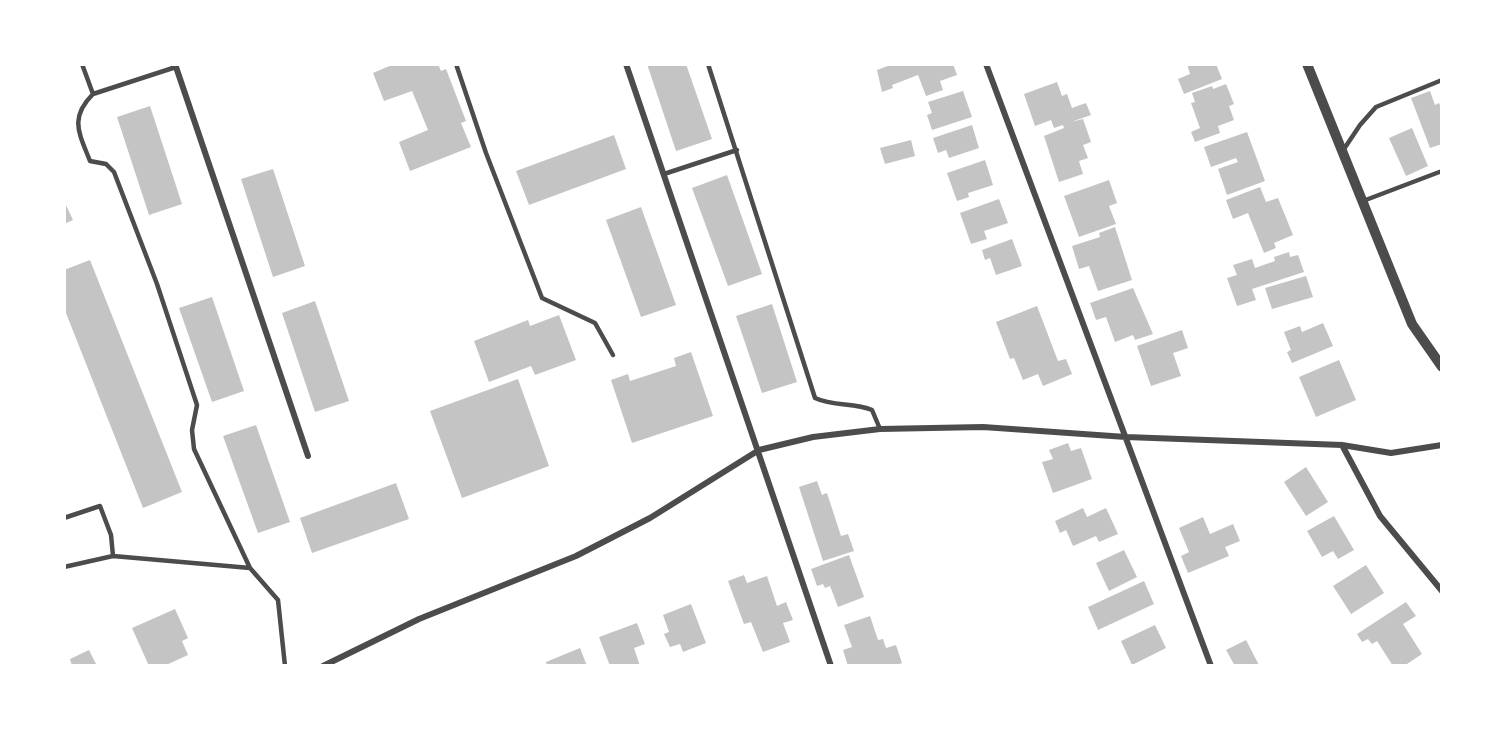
<!DOCTYPE html>
<style>
body{margin:0}
#map{position:relative;width:1506px;height:730px;overflow:hidden;background:#fff;font-family:"Fira Sans",sans-serif}
canvas{display:block}
.frame{position:absolute;inset:0;border:66px solid #fff;pointer-events:none}
</style>
<div id="map">
<canvas width="1506" height="730"></canvas>
<div class="frame"></div>
</div>
<script>
const g = document.querySelector('canvas').getContext('2d');
g.lineJoin = 'round';
function paint(path, color) { g.fillStyle = color; g.fill(path, 'evenodd'); }
function trace(path, color, width, dash) { g.strokeStyle = color; g.lineWidth = width; g.lineCap = dash ? 'butt' : 'round'; g.setLineDash(dash || []); g.stroke(path); }
const building = new Path2D(`
 M394,64H438L441,71L446,69L466,121L461,123L471,147L410,171L399,142L428,130L412,91L384,101L373,73Z
 M647,64H686L712,139L676,151Z
 M893,64H953L957,75L940,81L943,90L926,96L918,75L892,85L893,88L882,92L877,70Z
 M1187,64H1216L1222,79L1184,94L1178,79L1190,74Z
 M1057,82L1062,96L1067,94L1072,108L1086,103L1091,115L1071,122L1083,119L1091,142L1083,145L1088,158L1079,161L1083,174L1059,182L1044,136L1064,128L1063,125L1054,128L1051,120L1035,126L1024,94Z
 M1226,84L1234,104L1229,106L1234,120L1218,126L1220,133L1195,142L1191,132L1200,128L1191,103L1195,102L1192,93L1212,86L1213,89Z
 M963,91L972,117L932,130L927,115L932,113L928,102Z
 M1430,91L1435,105L1439,103L1442,109V144L1430,148L1411,98Z
 M150,106L182,204L149,215L117,117Z
 M972,125L979,148L949,158L946,150L938,153L933,138Z
 M1412,128L1428,166L1406,176L1389,138Z
 M1247,132L1265,181L1227,195L1218,169L1238,162L1236,158L1211,167L1204,147Z
 M614,135L626,169L529,205L516,171Z
 M911,140L915,156L885,164L880,148Z
 M985,160L993,185L968,193L969,197L957,201L947,173Z
 M273,169L305,266L273,277L241,179Z
 M727,175L762,274L728,286L692,188Z
 M1109,180L1117,203L1109,206L1116,224L1079,237L1064,196Z
 M1260,187L1266,202L1278,198L1293,235L1274,243L1276,248L1264,253L1248,213L1233,219L1226,200Z
 M999,199L1008,223L984,231L987,239L971,244L960,213Z
 M64,201L73,220L64,224Z
 M641,207L676,305L641,317L606,220Z
 M1115,227L1132,280L1098,291L1089,266L1079,269L1072,246L1100,237L1099,233Z
 M1012,239L1022,266L996,275L990,258L985,260L982,250Z
 M1289,252L1290,257L1298,255L1304,272L1252,289L1256,300L1237,306L1227,278L1237,275L1233,265L1252,259L1255,268L1275,261L1274,257Z
 M90,260L182,492L143,508L64,308V270Z
 M1306,276L1313,297L1272,309L1265,288Z
 M1133,288L1153,334L1135,340L1133,335L1115,342L1106,317L1096,320L1090,303Z
 M212,297L244,391L212,402L179,308Z
 M315,301L349,401L315,412L282,313Z
 M772,304L797,382L762,393L736,316Z
 M1037,306L1058,361L1066,359L1072,374L1043,386L1038,374L1023,380L1014,358L1010,359L996,322Z
 M559,315L576,360L535,375L531,366L489,382L474,341L528,320L530,326Z
 M1323,323L1333,346L1292,363L1287,352L1291,350L1284,332L1300,326L1302,332Z
 M1182,330L1188,348L1173,353L1181,376L1151,386L1137,346Z
 M691,352L713,416L632,443L611,380L628,374L630,381L676,366L674,358Z
 M1339,360L1356,400L1316,417L1299,377Z
 M518,379L549,466L462,498L430,411Z
 M256,425L290,522L258,533L223,436Z
 M1068,443L1071,451L1081,448L1092,479L1053,493L1042,462L1053,459L1049,450Z
 M1306,467L1328,502L1306,516L1284,482Z
 M817,481L822,495L827,493L841,536L848,534L854,551L823,561L799,487Z
 M396,483L409,519L312,553L300,518Z
 M1083,508L1087,517L1106,508L1118,534L1099,542L1096,536L1073,546L1066,530L1060,533L1055,521Z
 M1334,516L1354,550L1338,559L1333,551L1322,557L1307,531Z
 M1203,517L1210,534L1233,524L1240,541L1225,547L1229,556L1188,573L1181,556L1189,552L1179,528Z
 M1124,550L1137,577L1109,591L1096,563Z
 M849,555L864,597L838,607L830,586L825,588L823,584L817,586L811,569Z
 M1366,565L1384,593L1351,614L1333,586Z
 M744,575L747,583L767,576L777,606L786,602L793,620L783,623L790,642L763,652L751,622L744,624L728,581Z
 M1144,581L1154,604L1098,630L1088,607Z
 M1406,602L1416,616L1403,624L1422,654L1404,666H1393L1377,641L1372,644L1368,639L1362,642L1357,634Z
 M691,604L706,643L683,652L680,644L670,647L664,634L669,632L663,615Z
 M175,609L188,638L182,641L188,655L164,666H149L132,628Z
 M870,616L878,640L883,639L886,648L896,645L902,663L894,666H848L843,650L852,647L844,625Z
 M637,623L645,644L634,648L640,666H610L599,637Z
 M1155,625L1166,648L1132,665L1121,641Z
 M1246,640L1259,665L1258,666H1235L1226,650Z
 M580,648L587,666H547L546,662Z
 M89,650L97,666H72L70,659Z`);
const service = new Path2D(`
 M82,64L93,94L176,67
 M456,64L486,153L542,298L595,323L613,355
 M708,64L815,398C834,407 854,402 872,410L880,429
 M93,94C69,118 79,133 90,161L106,164L114,172L157,284L197,405L192,430L194,449L250,568L278,600L285,666
 M1344,149L1360,125L1376,107L1442,80
 M664,174L737,150
 M1363,201L1442,171
 M64,518L100,506L111,535L113,556
 M64,567L113,556L250,568`);
const minor = new Path2D(`
 M175,64L308,456
 M626,64L831,666
 M986,64L1211,666
 M1342,445L1380,516L1442,591
 M323,666L419,619L576,556L650,518L759,450L813,437L880,429L983,427L1126,437L1342,445L1391,453L1442,445`);
const tertiary = new Path2D(`
 M1307,64L1412,324L1442,367`);
paint(building, '#c4c4c4');
trace(service, '#4c4c4c', 4.5);
trace(minor, '#4c4c4c', 6);
trace(tertiary, '#4c4c4c', 10);
</script>
